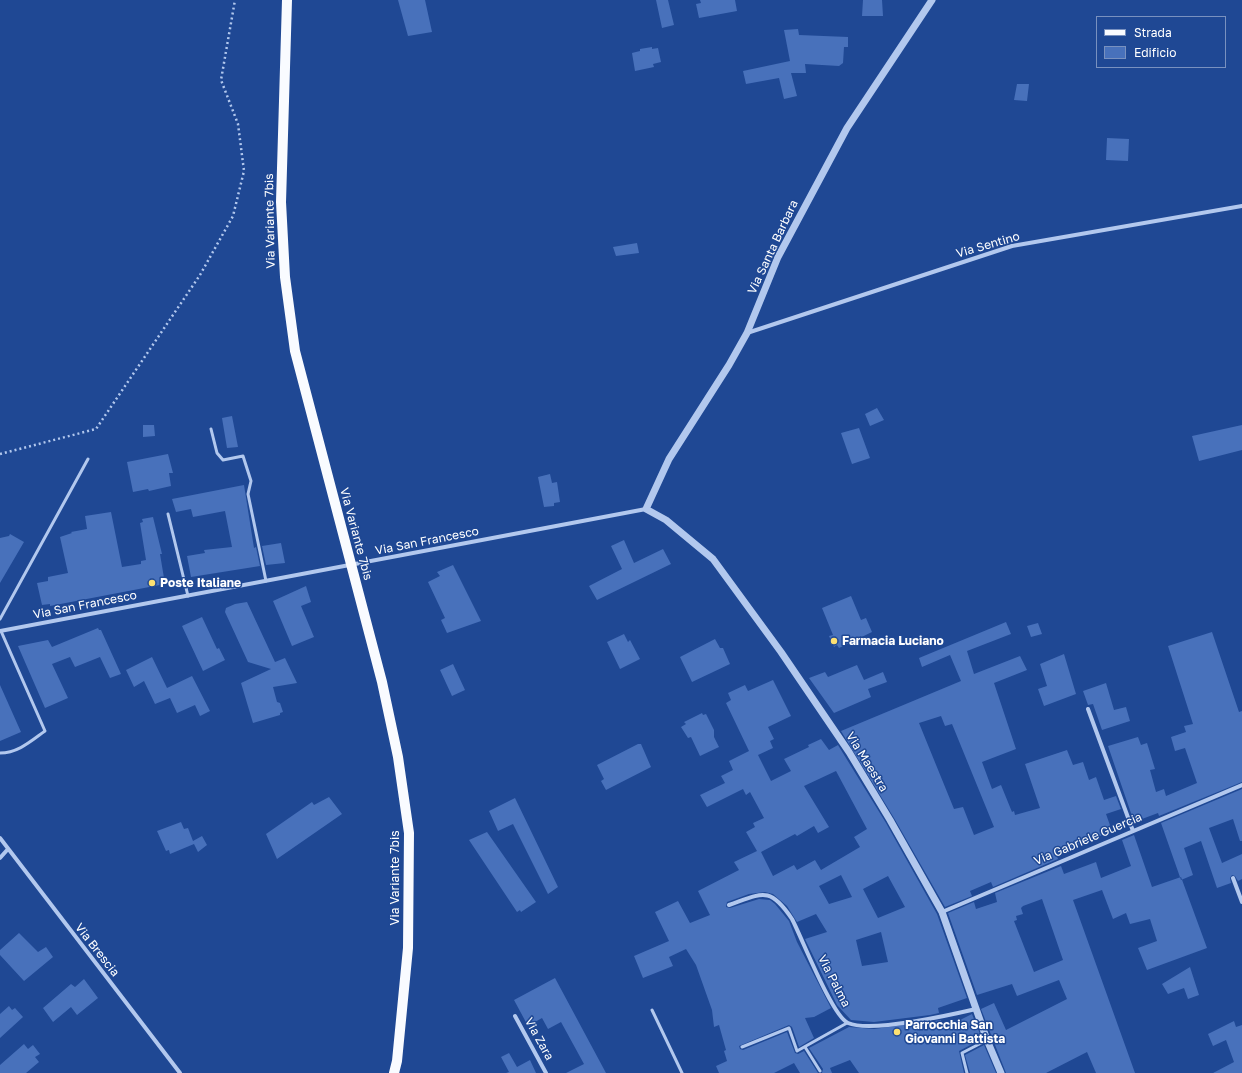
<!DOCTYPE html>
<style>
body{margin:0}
#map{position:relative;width:1242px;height:1073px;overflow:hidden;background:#1f4894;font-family:"Golos Text",sans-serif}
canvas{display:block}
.legend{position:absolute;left:1096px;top:16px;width:130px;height:52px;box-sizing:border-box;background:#1f4894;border:1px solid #7991bf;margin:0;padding:5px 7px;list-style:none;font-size:12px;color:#fff}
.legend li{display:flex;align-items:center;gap:8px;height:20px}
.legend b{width:20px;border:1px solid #7991bf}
</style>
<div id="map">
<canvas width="1242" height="1073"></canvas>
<ul class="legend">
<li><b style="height:5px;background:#f9fbff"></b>Strada</li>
<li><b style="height:11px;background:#4871bb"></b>Edificio</li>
</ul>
</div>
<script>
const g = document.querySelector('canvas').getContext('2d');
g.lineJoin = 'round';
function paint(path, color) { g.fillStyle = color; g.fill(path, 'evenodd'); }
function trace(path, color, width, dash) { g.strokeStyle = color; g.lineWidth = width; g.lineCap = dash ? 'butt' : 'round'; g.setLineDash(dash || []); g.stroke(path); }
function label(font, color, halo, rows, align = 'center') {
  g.font = font + ' "Golos Text",sans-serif'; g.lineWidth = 3; g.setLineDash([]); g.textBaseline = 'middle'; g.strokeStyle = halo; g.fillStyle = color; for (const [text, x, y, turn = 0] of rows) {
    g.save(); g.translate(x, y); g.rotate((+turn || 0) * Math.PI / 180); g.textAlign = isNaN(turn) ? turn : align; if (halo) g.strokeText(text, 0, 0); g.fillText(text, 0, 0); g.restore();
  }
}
const building = new Path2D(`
 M398,0H425L432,32L408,36Z
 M656,0H668L674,25L662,28Z
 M700,0H735L737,11L699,18L696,4L701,3Z
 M863,0H882L883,16H862Z
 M798,29L799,35L848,37V47H844L843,63L839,66L805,64L806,73H791L797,96L784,99L779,78L746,84L743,71L790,61L784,30Z
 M652,47V49L658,48L661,62L653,64L654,67L635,71L632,53L640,51V49Z
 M1017,84H1029L1027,101L1014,100Z
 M1107,138L1129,139L1128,161L1106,160Z
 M637,243L639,253L616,256L613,247Z
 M877,408L884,420L870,426L865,414Z
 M232,416L238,447L227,448L222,418Z
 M143,425H154L155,436L143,437Z
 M1242,425V450L1199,461L1192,436Z
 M859,428L870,458L852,464L841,433Z
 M168,454L173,473H169L171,486L149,491L148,489L133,492L127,462Z
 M550,474L552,483L557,482L560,502L554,503V506L544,507L538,477Z
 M244,485L254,548L256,547L260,566L191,577L187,556L205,553L204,550L232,547L225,511L193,517L191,509L176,512L172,499Z
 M111,512L122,567L141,564V561L146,560L140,523L143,522L142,519L153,517L162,554H160L165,584L50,606V604L42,605L37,583L48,581V577L68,573L60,537L72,533L71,532L87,529L85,516Z
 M10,534L24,542L0,583V538L9,536Z
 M624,540L634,563L663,549L671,564L597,600L589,586L622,569L611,546Z
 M281,543L285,563L266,565L262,546Z
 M453,565L481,621L447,633L441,620L445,618L428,582L440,576L437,572Z
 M306,586L311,602L301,606L314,637L292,646L273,601Z
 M851,596L861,620L866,618L872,632L839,648L837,645L834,647L829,636L833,635L822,608Z
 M247,602L275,662L285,658L297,683L273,687L277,702L280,703L283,712L280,713V715L253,723L241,683L271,669L248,662L225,612L226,608L235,604Z
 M202,617L217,649L219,648L225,660L203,671L182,626Z
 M1006,622L1011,634L967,651L974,674L1020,656L1027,670L994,683L1016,749L982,762L992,789L1001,785L1012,812L1014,811L1015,815L1040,808L1025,764L1067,750L1073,765L1083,762L1089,780L1096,777L1104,800L1116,796L1121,809L1106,814L1112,831L1056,854L1058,859L993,887L991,882L970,891L972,896L945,907L894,818L841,731L961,681L950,655L922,667L919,658ZM941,716L945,726L952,724L994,827L974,835L963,807L954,809L919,723Z
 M1038,623L1042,634L1031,637L1027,626Z
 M98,628L99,630H101L121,674L110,678L100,657L75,667L70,657L52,664L68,698L45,708L18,646L48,640L52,647Z
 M1212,632L1239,712L1242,711V782L1159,816L1158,813L1134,822L1108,746L1138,737L1141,745L1147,743L1155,769L1150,770L1156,792L1164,789L1166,796L1197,783L1185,748L1175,751L1171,737L1186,732L1184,726L1193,724L1168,646Z
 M624,634L628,642L630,640L640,659L620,669L607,642Z
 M715,639L720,648H723L730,664L692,682L680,657Z
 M1064,654L1076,694L1044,706L1038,689L1047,686L1040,664Z
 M152,657L167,688L192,676L210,711L200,716L195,705L177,713L170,698L155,704L144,681L134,687L126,670Z
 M453,664L465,690L452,696L440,670Z
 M857,665L864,680L883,672L887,682L868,689L871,697L834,713L809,678L825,672L828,677Z
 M773,680L791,716L768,727L774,739L770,741L773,748L758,755L771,781L791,771L784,759L809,747L808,745L821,739L829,750L838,745L886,823L937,914L967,998L938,1008L939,1013L930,1015L874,1022L851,1020L837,1005L805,939L827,932L816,914L797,922L787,906L773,894L765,892L749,894L727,902L726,907L730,908L759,899L770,900L775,904L789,921L797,942L831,1008L814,1017L805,1018L814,1038L799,1047L792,1027L789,1025L739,1046L740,1049L743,1050L787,1032L795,1053L798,1054L804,1051L818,1073H800L794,1063L774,1073H719L716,1066L727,1061L724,1051L726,1050L719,1025L714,1027L712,1010L696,965L686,949L669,957L673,966L643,978L634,956L669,941L655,912L678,901L690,923L710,915L698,891L739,870L734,862L757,851L746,832L755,827L753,823L764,818L750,792L746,795L743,789L707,807L700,795L725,783L721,776L733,770L729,761L749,751L726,703L731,700L728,693L745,685L748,691ZM836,771L867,829L854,837L860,847L821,870L815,860L797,870L794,865L773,876L761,852L795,834L797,836L814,826L818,833L829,827L804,786ZM841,875L852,897L829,904L819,886ZM888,876L905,907L878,918L863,889ZM881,932L888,962L862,966L856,940Z
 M1106,683L1114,710L1126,707L1130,721L1102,730L1093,704L1088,705L1083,691Z
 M0,685L21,732L0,741Z
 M702,713L703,715L706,714L714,730V737L719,747L700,756L691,737L688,738L681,727L686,724L684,722Z
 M638,744H641L651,767L606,790L601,781L604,779L597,765Z
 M1242,789V841H1240L1233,819L1209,828L1222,863L1242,854V879L1238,881L1235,876L1232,875L1230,878L1231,883L1217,888L1201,841L1184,848L1193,875L1181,880L1161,823Z
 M329,797L342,814L277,859L266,834L312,802L314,805Z
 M515,798L558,887L548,894L513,824L498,831L489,811Z
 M181,822L184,829L188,828L193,841L202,836L207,845L198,852L194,844L170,854L169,850L166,851L157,831Z
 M487,832L536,902L521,912L520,910L517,912L469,840Z
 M1134,835L1152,887L1181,877L1207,948L1147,970L1138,948L1157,941L1150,919L1130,924L1126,913L1113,919L1102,890L1073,900L1135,1073H1096L1087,1052L1046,1073H1006L981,1009L994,1003L1006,1030L1067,999L1059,980L1017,996L1012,984L977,995L948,913L974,902L976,909L997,902L995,893L1061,866L1064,874L1096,862L1101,878L1131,866L1122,840ZM1042,899L1063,960L1034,972L1014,921L1017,920L1016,916L1023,914L1021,908L1023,906Z
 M19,933L38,952L46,947L53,957L24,981L0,955V950Z
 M1190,967L1199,995L1188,999L1184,988L1168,994L1162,984Z
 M555,978L606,1073H566L584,1064L561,1022L548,1029L542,1018L528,1026L514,1000Z
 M84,979L98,998L77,1015L71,1007L53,1022L43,1008L71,984L75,987Z
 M9,1006L12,1010L15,1008L23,1017L0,1038V1014Z
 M972,1014L982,1039L959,1051L964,1073H859L850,1060L830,1068L832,1073H822L823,1069L809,1048L849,1027L874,1029L941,1020L942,1029Z
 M1234,1021L1236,1027L1242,1025V1073H1213L1234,1062L1226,1040L1213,1046L1208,1034Z
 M24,1044L28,1049L33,1045L40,1054L35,1057L39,1062L26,1073H0V1065Z
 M984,1045L996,1073H970L965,1055Z
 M509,1053L517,1067L530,1060L536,1073H506L509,1072L501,1057Z`);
const path = new Path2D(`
 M0,454L96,429L200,275L233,216L244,171L238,124L221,80L235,0`);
const service = new Path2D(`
 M211,429L217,453L223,460L243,456L251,481L248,494L266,581
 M168,514L188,596
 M0,619L88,459
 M0,753C18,753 31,741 45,731L1,631
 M652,1010L682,1073
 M742,1047L789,1028L797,1051L847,1023
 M805,1047L820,1071
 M967,1073L962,1053L987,1040`);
const minor = new Path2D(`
 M747,333L1012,246L1242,206
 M0,631L646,509
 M1088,709L1133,831
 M0,838L180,1073
 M0,858L8,849
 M1233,878L1242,902
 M729,905C763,893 770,886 792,919C802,938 832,1016 848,1023C871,1033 950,1015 976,1009
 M942,912L1242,785
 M515,1016L546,1073`);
const tertiary = new Path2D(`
 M932,0L847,128L778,257L747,333L729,365L669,459L646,509L666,520L713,559L781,652L849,752L890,820L942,912L987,1040L1001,1073`);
const primary = new Path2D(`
 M287,0L281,202L285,277L295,351L382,682L398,757L409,833L408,948L397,1061L394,1073`);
const markers = [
 [152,583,4,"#fce072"],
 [834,641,4,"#fce072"],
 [897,1032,4,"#fce072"]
];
const streetNames = [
 ["Via Variante 7bis",270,221,-91],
 ["Via Sentino",988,245,-16],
 ["Via Santa Barbara",773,247,-65],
 ["Via Variante 7bis",356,534,75],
 ["Via San Francesco",427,541,-11],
 ["Via San Francesco",85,605,-11],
 ["Via Maestra",867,762,58],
 ["Via Gabriele Guercia",1088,839,-23],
 ["Via Variante 7bis",395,878,-90],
 ["Via Brescia",97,950,52],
 ["Via Palma",834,981,63],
 ["Via Zara",539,1039,61]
];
const poiNames = [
 ["Poste Italiane",160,583],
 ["Farmacia Luciano",842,641],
 ["Parrocchia San",905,1025],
 ["Giovanni Battista",905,1039]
];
paint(building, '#4871bb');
trace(path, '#b2c8ee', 2.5, [2, 3]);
trace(service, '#b2c8ee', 3);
trace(minor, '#b2c8ee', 4);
trace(tertiary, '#b2c8ee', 7);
trace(primary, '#f9fbff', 10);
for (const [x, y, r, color] of markers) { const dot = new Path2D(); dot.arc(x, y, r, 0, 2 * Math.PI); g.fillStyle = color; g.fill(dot); trace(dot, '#1f4894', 1.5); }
label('12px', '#fff', '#1f4894', streetNames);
label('bold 12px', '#fff', '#1f4894', poiNames, 'left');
</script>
